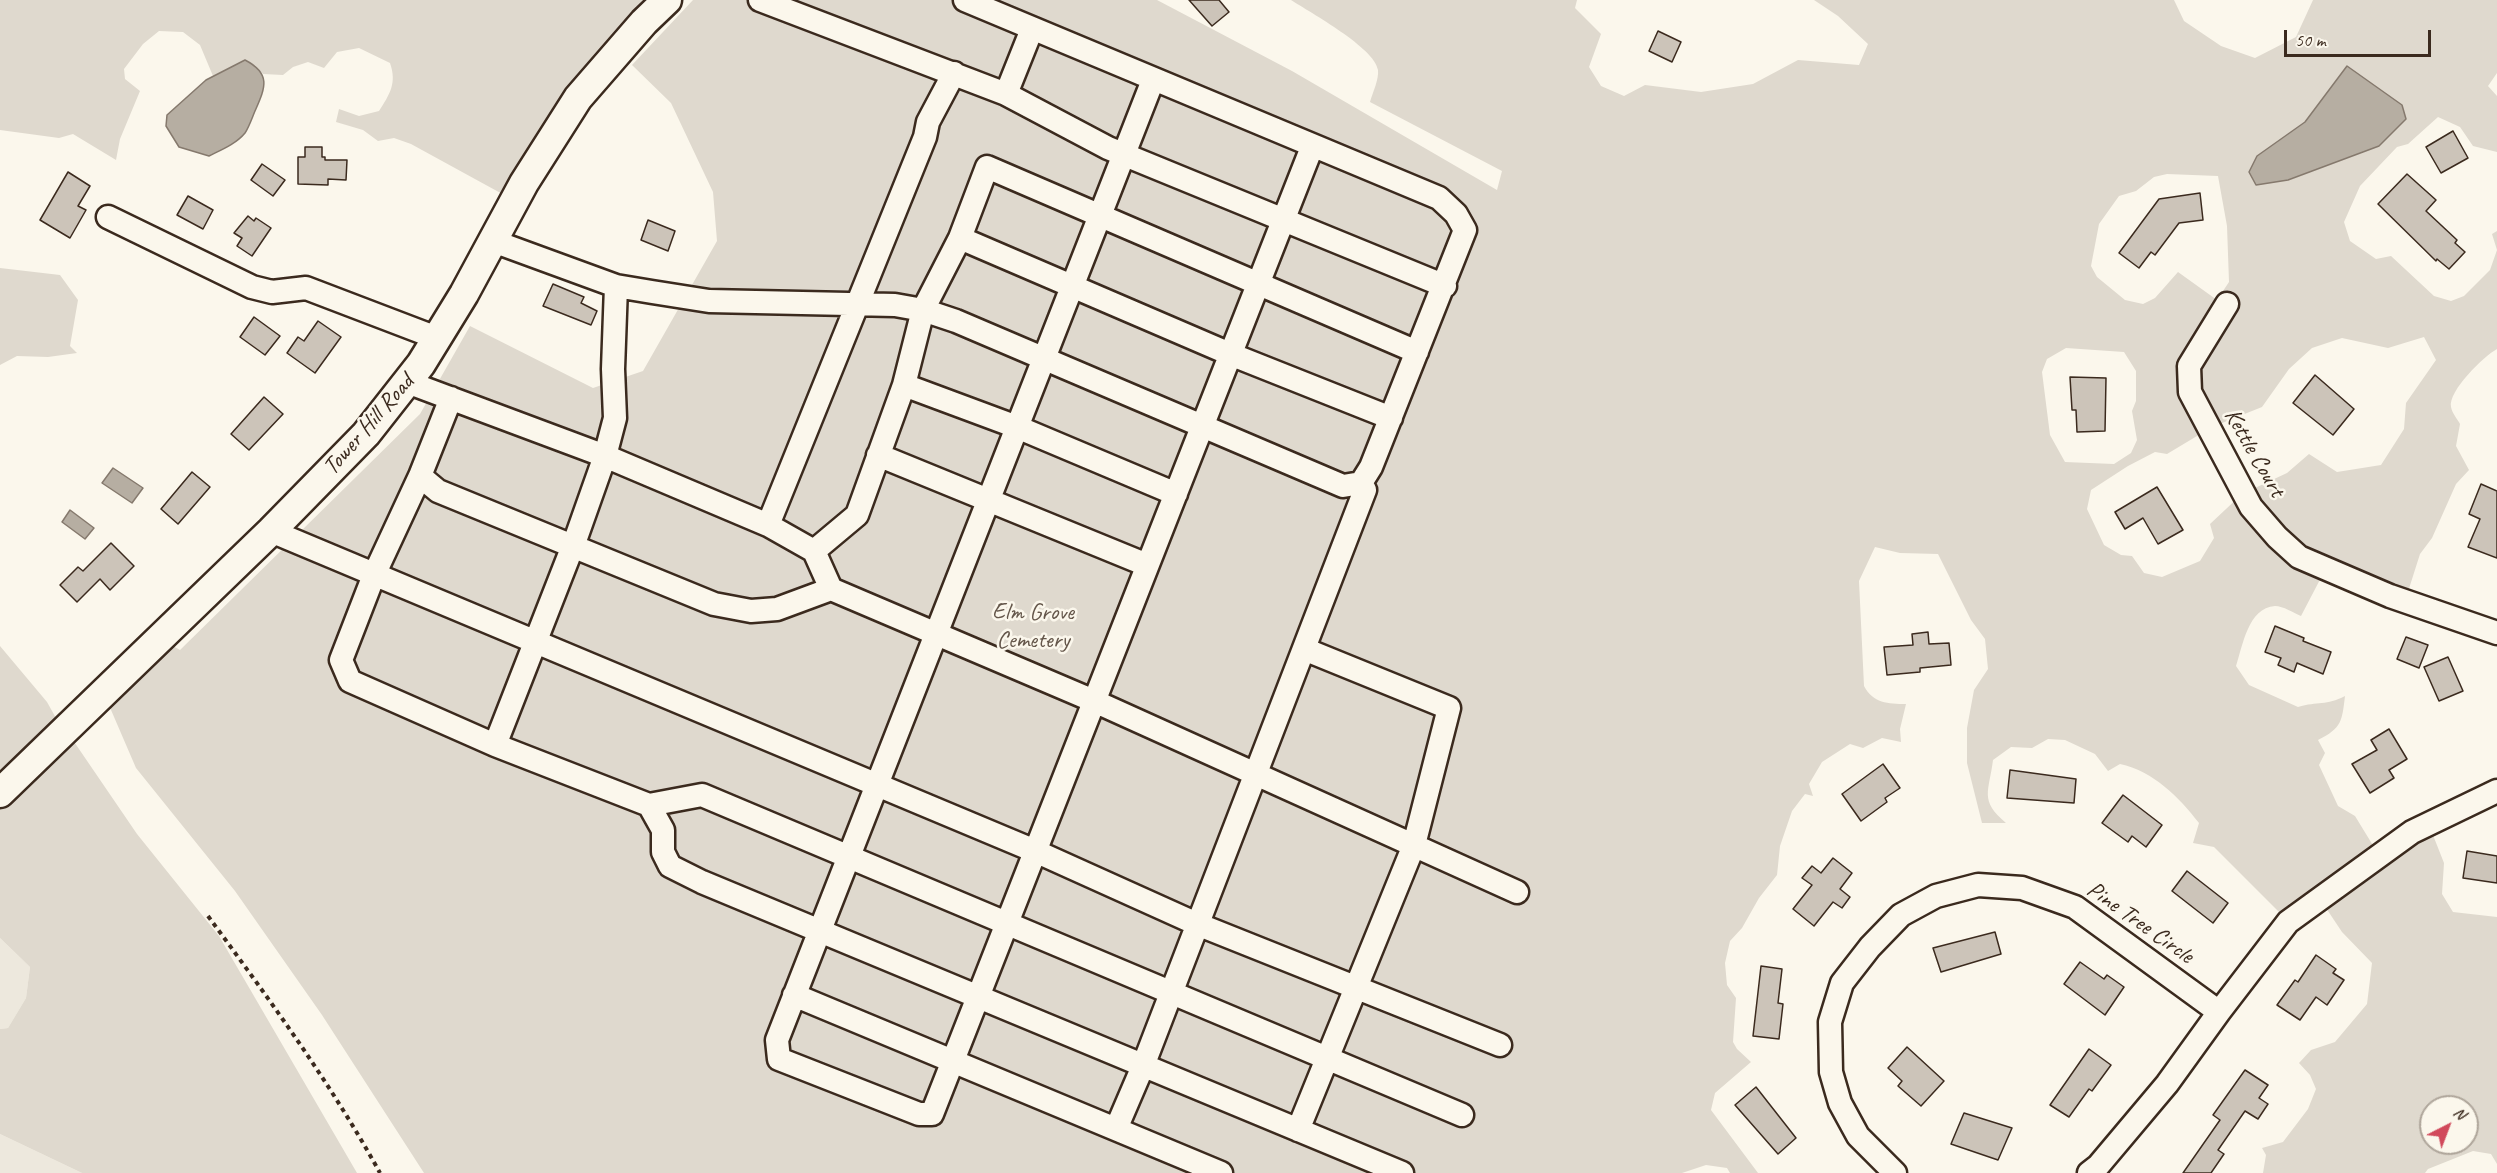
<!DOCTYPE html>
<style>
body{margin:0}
#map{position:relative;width:2497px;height:1173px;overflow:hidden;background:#fbf7ec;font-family:Caveat,sans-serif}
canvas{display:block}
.north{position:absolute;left:2419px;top:1095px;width:60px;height:60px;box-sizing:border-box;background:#fbf7ec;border:2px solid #aea59a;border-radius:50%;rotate:42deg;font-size:16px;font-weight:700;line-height:24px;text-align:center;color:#3b2a1e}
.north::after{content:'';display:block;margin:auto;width:21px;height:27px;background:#d1495b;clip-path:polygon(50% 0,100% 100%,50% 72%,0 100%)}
.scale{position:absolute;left:2284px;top:30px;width:147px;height:27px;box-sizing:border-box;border:3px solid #3b2a1e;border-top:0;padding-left:8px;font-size:18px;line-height:21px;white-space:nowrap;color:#3b2a1e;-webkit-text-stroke:4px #fbf7ec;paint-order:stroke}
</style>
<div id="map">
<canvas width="2497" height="1173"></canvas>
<div class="north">N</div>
<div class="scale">50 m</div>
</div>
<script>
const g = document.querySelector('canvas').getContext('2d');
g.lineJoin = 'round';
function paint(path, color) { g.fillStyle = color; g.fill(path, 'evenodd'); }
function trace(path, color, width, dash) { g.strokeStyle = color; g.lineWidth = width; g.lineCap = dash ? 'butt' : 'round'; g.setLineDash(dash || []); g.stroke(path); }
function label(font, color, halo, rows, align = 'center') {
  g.font = font + ' Caveat,sans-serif'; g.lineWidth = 5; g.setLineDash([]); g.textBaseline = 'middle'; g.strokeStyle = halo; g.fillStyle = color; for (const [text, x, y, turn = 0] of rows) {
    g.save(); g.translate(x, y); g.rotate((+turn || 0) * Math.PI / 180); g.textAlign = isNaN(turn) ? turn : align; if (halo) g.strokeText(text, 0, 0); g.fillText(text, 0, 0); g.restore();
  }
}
const built = new Path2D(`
 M0,938L30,967L26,998L8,1028L0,1029Z
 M0,1134L82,1173H0Z`);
const green = new Path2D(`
 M0,0H664L506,196L411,144L394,138L378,141L363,130L336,122L339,109L359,116L379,111C390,94 397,83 390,63L359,48L337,52L324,68L308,62L293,67L283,75L263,74L256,66L245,60L213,76L200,45L183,32L159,31L143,44L124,69L125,79L140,91L120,139L116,160L73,134L59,138L0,130Z
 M693,0H1157L1292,71L1497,190L1502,171L1370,102C1373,92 1379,79 1378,70C1375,48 1311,13 1291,0H1577L1575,8L1601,34L1589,67L1601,86L1624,96L1645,85L1701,92L1753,84L1798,60L1859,65L1868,44L1838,16L1814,0H2174L2184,21L2221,46L2255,58L2296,37L2313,0H2497V73L2488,86L2497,96V152L2473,146L2460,127L2438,117L2408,144L2397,147L2360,186L2344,222L2350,241L2376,259L2391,256L2434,296L2451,301L2464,296L2490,270L2497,250L2492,234L2497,231V349C2484,356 2448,391 2451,407C2452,413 2458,420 2460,424L2456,446L2469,470L2456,484L2432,538L2420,554L2406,598L2325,570L2301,616C2294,613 2283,606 2275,606C2248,608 2243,645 2236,666L2249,685L2298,707C2318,701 2326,706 2345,696C2342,721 2342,728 2318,740L2325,753L2319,765L2338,806L2355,816L2377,852L2429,825L2444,863L2442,894L2453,912L2497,917V1164L2491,1154L2473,1151L2428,1169L2425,1173H2263L2266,1155L2262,1148L2283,1142L2308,1109L2316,1089L2310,1075L2299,1063L2311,1050L2335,1042L2367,1004L2372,963L2342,932L2320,899L2285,918L2214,847L2193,843L2199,823C2179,797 2153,771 2120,764L2108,771L2095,754L2065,740L2048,739L2032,748L2011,747L1993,760C1989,792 1979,800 2006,823H1982L1967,763V728L1974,690L1988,669L1985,639L1971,620L1938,554L1900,553L1875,547L1859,581L1864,686C1873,703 1888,704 1906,704L1900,729L1901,742L1882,738L1863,748L1850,744L1822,762L1809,784L1813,796L1805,794L1792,811L1780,846L1777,875L1759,898L1742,928L1730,941L1725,963L1727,985L1736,998L1733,1042L1737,1049L1751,1062L1715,1093L1711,1110L1758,1173H1730L1727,1168L1706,1165L1682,1173H424L322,1015L235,891L136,768L105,696L159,638L180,650L420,414L470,326L593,388L643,371L717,241L713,192L671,103L632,65ZM2347,66L2379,146L2289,180L2258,184L2257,156L2305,122ZM2167,174L2218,176L2227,226L2229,282L2217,300L2178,272L2155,298L2143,304L2125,300L2097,277L2091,266L2099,224L2119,196L2136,191L2154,177ZM2424,337L2436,360L2406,403L2404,429L2381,465L2337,472L2309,454L2287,473L2242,494L2210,524L2214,538L2200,561L2162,577L2144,573L2132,556L2121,555L2104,545L2087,509L2091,490L2128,466L2155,452L2167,454L2212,427L2262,407L2289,369L2312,348L2342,338L2388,348ZM2066,348L2124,352L2136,371V401L2132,411L2137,440L2131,453L2114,464L2065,462L2050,435L2042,372L2047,359ZM2431,1107H2467V1143H2431Z
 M0,268L60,275L78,300L70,346L77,353L48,357L17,356L0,365Z
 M0,646L47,702L61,727L66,730L137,834L219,936L357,1173H82L0,1134V1029L8,1028L26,998L30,967L0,938Z`);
const water = new Path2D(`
 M245,60C272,74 265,88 255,111C252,118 249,127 245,133C236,144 221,150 209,156L179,147L166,126L167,115L206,80Z
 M2347,66L2402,105L2406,119L2379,146L2288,180L2256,185L2249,172L2257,156L2305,122Z
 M113,468L143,488L132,503L102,483Z
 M70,510L94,528L85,539L62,522Z`);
const building = new Path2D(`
 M1189,0H1219L1229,12L1212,26Z
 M1658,31L1681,42L1672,62L1649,51Z
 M2453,131L2468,158L2441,173L2426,147Z
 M305,147H322V157H325V160H347L346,180L328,179V185L298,184V157H305Z
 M262,164L285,180L273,196L251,180Z
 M68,172L90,186L78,206L86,210L70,238L40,220Z
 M2407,174L2436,200L2426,211L2457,240L2455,243L2465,252L2449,269L2437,259L2436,261L2378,204Z
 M2200,193L2203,220L2179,223L2155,255L2151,252L2139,268L2119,253L2159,199Z
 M188,196L213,210L203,229L177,215Z
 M248,216L254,221L256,218L271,228L252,256L237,246L242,238L234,233Z
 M648,220L675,231L668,251L641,240Z
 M553,284L584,297L581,303L597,311L591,325L543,306Z
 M254,317L280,336L265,355L240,337Z
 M318,321L341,337L315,373L287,353L298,337L304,341Z
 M2315,375L2354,409L2333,435L2293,403Z
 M2070,377L2106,378L2105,431L2077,432L2076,410H2072Z
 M264,397L283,414L249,450L231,434Z
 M192,472L210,487L178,524L161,509Z
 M2481,484L2497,491V558L2468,547L2480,519L2469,514Z
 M2157,487L2183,530L2158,544L2143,518L2125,529L2115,512Z
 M111,543L134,566L110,590L100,579L77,602L60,585L78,567L83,571Z
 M2275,626L2304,638L2303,641L2331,652L2323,674L2297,663L2294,672L2278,665L2281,658L2265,652Z
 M1928,632L1929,644L1949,643L1951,665L1920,668V672L1887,675L1884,647L1913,645L1912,634Z
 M2406,637L2428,645L2419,668L2397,659Z
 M2448,657L2463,691L2439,701L2424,667Z
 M2389,729L2407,759L2389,770L2394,778L2370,793L2352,764L2377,750L2371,740Z
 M1883,764L1900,788L1885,798L1887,802L1861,821L1842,794Z
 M2010,770L2076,779L2074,803L2007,798Z
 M2123,795L2162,825L2146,847L2132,836L2128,842L2102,823Z
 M2467,851L2497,856V883L2463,878Z
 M1833,858L1852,873L1840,889L1850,897L1842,908L1833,902L1814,926L1793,909L1812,885L1802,878L1812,866L1821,873Z
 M2187,871L2228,903L2213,923L2172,891Z
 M1995,932L2001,954L1941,972L1933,948Z
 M2316,955L2336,969L2333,973L2344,980L2327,1005L2316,997L2300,1020L2277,1005L2295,980L2298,982Z
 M2080,962L2104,979L2107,975L2124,987L2105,1015L2064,984Z
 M1761,966L1782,969L1778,1003L1783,1004L1779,1039L1753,1036Z
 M1907,1047L1944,1081L1921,1106L1898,1086L1902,1081L1888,1068Z
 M2089,1049L2111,1065L2092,1091L2089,1089L2069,1117L2050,1105Z
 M2245,1070L2268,1085L2259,1098L2268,1104L2258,1119L2245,1111L2218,1150L2224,1154L2211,1173H2183L2220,1120L2213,1115Z
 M1756,1087L1796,1138L1778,1154L1735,1105Z
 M1964,1113L2012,1128L1998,1160L1951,1144Z`);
const path = new Path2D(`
 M208,916C269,999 330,1082 380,1173`);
const minor = new Path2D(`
 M760,0L1006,94L1108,148L1445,286
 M1153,80L777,1040L779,1059L919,1114H932L1312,147
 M1006,94L1032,29
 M108,217L252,287L272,292L306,288L437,338
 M960,238L1230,354L1391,418
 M493,241L616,286L652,292L709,301L895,305L923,310L956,321L1343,486L1361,483L1371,467L1465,230L1456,214L1439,198L965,0
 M2227,304L2189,366L2190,392L2251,507L2277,537L2299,557L2390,596L2497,633
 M407,382L605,456L768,525L814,551L831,589
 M904,385L1017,427L1176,494
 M451,398L420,476L374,575L341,660L350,681L495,745L649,805L663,830V852L670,866L702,882L1402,1173
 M878,455L1147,565
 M420,476L438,491L714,604L751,611L777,609L831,589L1094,701L1517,892
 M768,525L925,137L928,122L954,73
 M271,531L1035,851L1197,924L1500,1045
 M814,551L857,515L904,385L923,310L960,238L987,167L1417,352
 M495,745L576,538L605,456L615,418L613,369L616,286
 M649,805L702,795L1462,1115
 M794,995L1221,1173
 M2219,1012L2288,922L2412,832L2497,791
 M1116,1129L1143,1066L1365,490L1361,483
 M1298,1130L1414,845L1449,708L1304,649
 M1895,1173L1858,1136L1840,1103L1831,1072L1830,1022L1842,983L1870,947L1901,915L1936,896L1978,885L2022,888L2075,907L2219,1012L2167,1084L2098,1166L2089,1173`);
const major = new Path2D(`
 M0,793L271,531L366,434L421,364L464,294L524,183L578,98L644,22L667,0`);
const streetNames = [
 ["Tower Hill Road",369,425,-49],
 ["Kettle Court",2254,453,60],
 ["Pine Tree Circle",2140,923,35]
];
const parkNames = [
 ["Elm Grove",1033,613],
 ["Cemetery",1033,641]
];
paint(built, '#ede8dd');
paint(green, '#dfd9ce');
paint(water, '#b6aea2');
trace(water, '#85796d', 1.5);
paint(building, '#ccc4b9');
trace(building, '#3b2a1e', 1.5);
trace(minor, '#3b2a1e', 27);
trace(major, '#3b2a1e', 33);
trace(path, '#3b2a1e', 4, [4.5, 4.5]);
trace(minor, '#fbf7ec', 22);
trace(major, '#fbf7ec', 28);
label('24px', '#3b2a1e', '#fbf7ec', streetNames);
label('24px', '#64564a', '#fbf7ec', parkNames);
</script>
